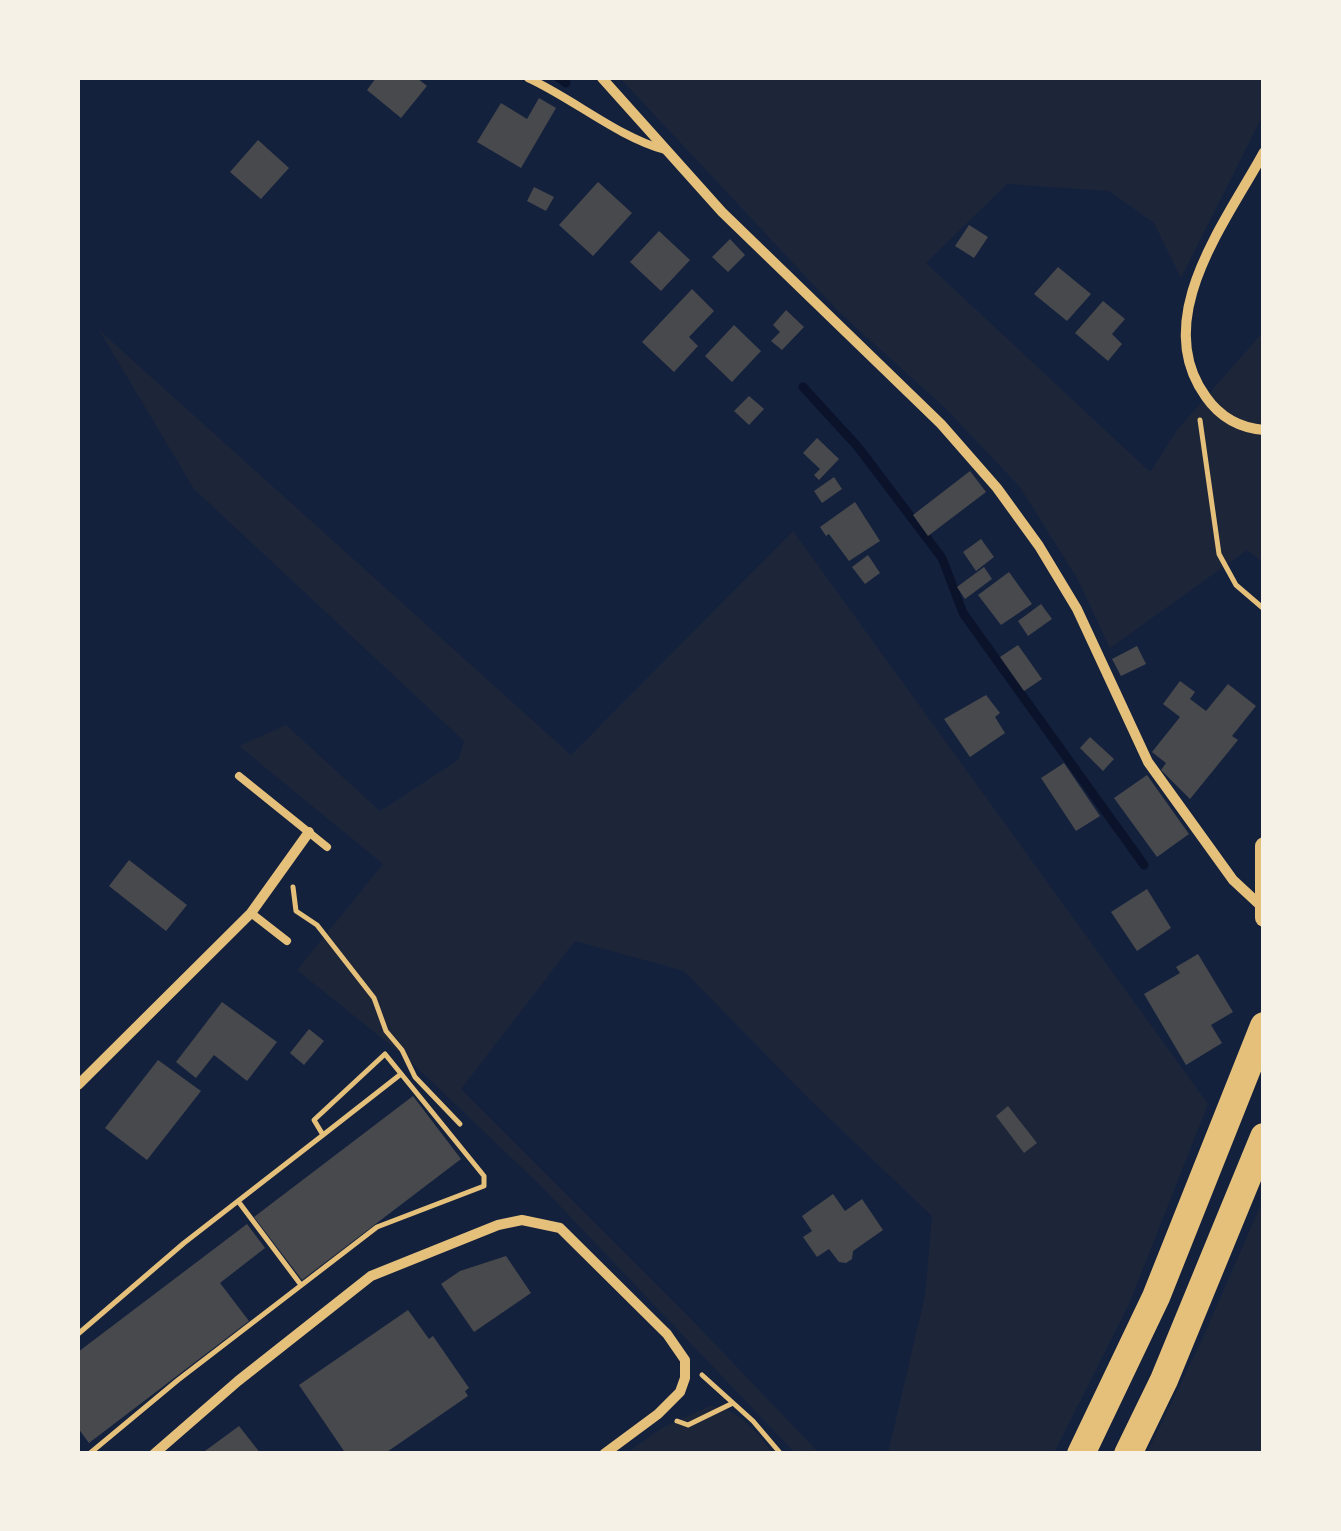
<!DOCTYPE html>
<style>
body{margin:0}
#map{position:relative;width:1341px;height:1531px;overflow:hidden;background:#14213d;font-family:"PT Sans Narrow",sans-serif}
canvas{display:block}
.frame{position:absolute;inset:0;border:80px solid #f6f1e7;pointer-events:none}
</style>
<div id="map">
<canvas width="1341" height="1531"></canvas>
<div class="frame"></div>
</div>
<script>
const g = document.querySelector('canvas').getContext('2d');
g.lineJoin = 'round';
function paint(path, color) { g.fillStyle = color; g.fill(path, 'evenodd'); }
function trace(path, color, width, dash) { g.strokeStyle = color; g.lineWidth = width; g.lineCap = dash ? 'butt' : 'round'; g.setLineDash(dash || []); g.stroke(path); }
const green = new Path2D(`
 M620,78H1263V115L1181,278L1154,223L1109,191L1007,184L926,263L1150,472L1178,429L1263,332V563L1247,550L1110,648L1077,578L1020,487L945,408L838,311Z
 M99,330L571,755L793,531L1208,1104L1129,1304L1054,1453H888L925,1296L932,1216L810,1100L684,971L575,941L461,1089L694,1322L819,1453H795L543,1188L409,1060L297,970L383,864L239,746L286,725L380,811L458,760L464,741L194,489Z
 M1263,1200V1453H1147L1200,1344Z
 M710,1406C739,1409 756,1431 773,1453L625,1454L662,1428Z`);
const stream = new Path2D(`
 M559,78L566,83
 M803,387L858,447L942,558L963,613L1144,865`);
const building = new Path2D(`
 M376,78H417L427,86L401,118L367,90Z
 M539,98L556,108L521,168L477,142L501,103L527,119Z
 M258,140L289,168L261,199L230,172Z
 M598,182L632,213L593,256L559,225Z
 M534,187L554,197L546,211L527,201Z
 M969,225L988,237L974,258L955,246Z
 M659,231L690,260L661,291L630,262Z
 M730,239L745,255L728,272L712,257Z
 M1058,267L1091,294L1067,321L1034,294Z
 M692,289L714,311L689,337L698,346L674,372L642,342Z
 M1103,301L1125,319L1112,334L1122,344L1108,361L1075,333Z
 M786,310L804,327L782,350L771,341L780,332L773,325Z
 M734,325L761,351L732,382L705,356Z
 M749,396L764,409L749,425L734,411Z
 M817,438L839,459L819,480L814,475L820,469L803,453Z
 M970,471L986,492L928,536L913,515Z
 M834,477L842,489L822,503L814,491Z
 M855,502L880,541L849,561L829,534L826,536L820,527Z
 M981,539L994,557L976,571L963,552Z
 M868,555L880,573L865,584L852,567Z
 M984,567L992,579L965,599L957,587Z
 M1009,572L1032,604L1001,625L978,595Z
 M1041,604L1052,619L1028,636L1018,621Z
 M1018,645L1042,679L1024,691L1000,657Z
 M1137,646L1146,664L1121,676L1112,659Z
 M1180,681L1195,692L1190,699L1206,711L1228,684L1256,706L1232,736L1238,740L1190,799L1161,770L1166,763L1152,752L1180,717L1163,704Z
 M986,695L1000,713L995,717L1005,733L970,757L944,719Z
 M1090,737L1114,759L1103,771L1080,748Z
 M1064,763L1100,816L1076,831L1041,778Z
 M1147,775L1189,834L1157,857L1114,798Z
 M129,860L187,905L166,931L109,886Z
 M1147,889L1171,928L1137,951L1111,912Z
 M1198,954L1233,1012L1211,1025L1222,1043L1186,1065L1144,994L1180,973L1176,967Z
 M222,1002L277,1042L247,1081L214,1055L196,1078L176,1062Z
 M309,1029L324,1041L304,1065L290,1053Z
 M158,1060L201,1091L147,1160L105,1128Z
 M413,1096L461,1159L302,1280L254,1217Z
 M1008,1106L1037,1143L1024,1153L996,1116Z
 M833,1194L845,1211L862,1199L883,1230L853,1251L852,1259L846,1263L839,1262L829,1249L817,1257L803,1237L812,1231L802,1216Z
 M247,1224L265,1248L220,1283L249,1321L89,1443L78,1428V1352Z
 M506,1256L531,1293L474,1332L441,1284L460,1271Z
 M408,1310L429,1339L433,1336L469,1388L465,1391L468,1396L384,1454H346L299,1385Z
 M239,1426L261,1454L205,1451Z`);
const path = new Path2D(`
 M1200,420L1219,554L1236,585L1264,609
 M293,887L296,911L317,925L374,998L386,1031L402,1050L415,1077L460,1124
 M323,1135L401,1074
 M238,1201L301,1285
 M78,1334L184,1243L323,1135L314,1120L385,1054L484,1176V1186L377,1227L178,1380L89,1454
 M702,1375L753,1421L781,1454
 M677,1421L688,1425L733,1403`);
const service = new Path2D(`
 M528,78C574,99 616,136 665,150
 M239,776L327,847
 M251,913L287,941`);
const minor = new Path2D(`
 M602,78L722,212L941,424L997,488L1039,546L1077,609L1148,762L1233,880L1261,906
 M1264,152C1226,222 1149,319 1206,397C1220,417 1240,428 1264,430
 M78,1085L251,913L309,832
 M154,1454L238,1381L371,1276L498,1225L522,1220L560,1228L667,1334L685,1360V1378L680,1392L658,1414L604,1454`);
const tertiary = new Path2D(`
 M1264,846V918`);
const motorway = new Path2D(`
 M1081,1454L1156,1297L1264,1026
 M1128,1454L1164,1380L1264,1137`);
paint(green, '#1d2539');
trace(stream, '#0b132b', 9);
paint(building, '#48494c');
trace(path, '#e5c07b', 5);
trace(service, '#e5c07b', 8);
trace(minor, '#e5c07b', 10);
trace(tertiary, '#e5c07b', 18);
trace(motorway, '#e5c07b', 28);
</script>
